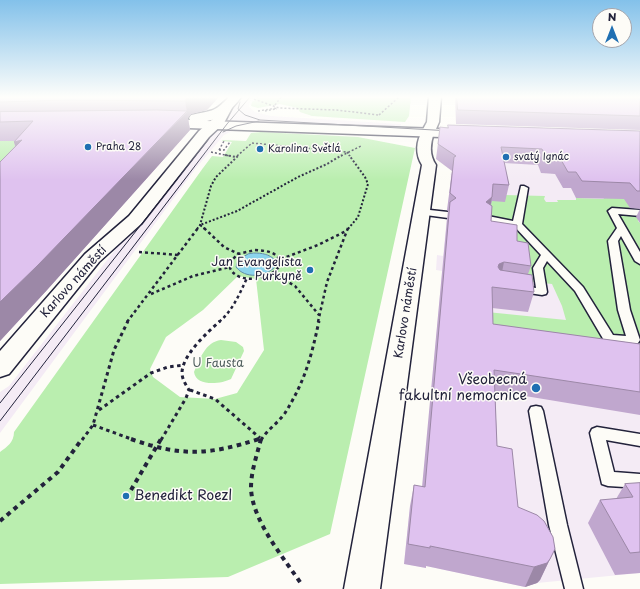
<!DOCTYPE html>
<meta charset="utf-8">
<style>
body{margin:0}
#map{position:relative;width:640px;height:589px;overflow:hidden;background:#fdfcf7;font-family:"Playpen Sans",sans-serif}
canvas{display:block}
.north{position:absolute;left:592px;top:8px;width:40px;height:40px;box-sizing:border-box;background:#fdfcf7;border:1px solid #a5a5ac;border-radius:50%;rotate:0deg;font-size:11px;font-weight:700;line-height:16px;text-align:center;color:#22223b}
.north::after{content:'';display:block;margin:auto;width:14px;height:18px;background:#1f6fb2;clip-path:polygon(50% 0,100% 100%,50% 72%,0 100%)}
</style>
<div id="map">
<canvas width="640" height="589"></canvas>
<div class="north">N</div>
</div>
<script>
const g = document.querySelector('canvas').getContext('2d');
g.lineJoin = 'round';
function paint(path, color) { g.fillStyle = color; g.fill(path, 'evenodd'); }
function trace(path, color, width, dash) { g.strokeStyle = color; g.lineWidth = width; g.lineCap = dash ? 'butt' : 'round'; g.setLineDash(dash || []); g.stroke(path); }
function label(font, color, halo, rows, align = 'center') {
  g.font = font + ' "Playpen Sans",sans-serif'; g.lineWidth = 3; g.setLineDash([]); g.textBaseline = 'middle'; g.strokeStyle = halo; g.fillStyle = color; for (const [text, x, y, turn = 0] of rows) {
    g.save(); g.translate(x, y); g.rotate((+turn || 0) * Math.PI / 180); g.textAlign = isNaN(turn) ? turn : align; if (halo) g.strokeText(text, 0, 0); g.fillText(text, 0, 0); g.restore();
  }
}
const built = new Path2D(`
 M241,97H253L248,106L255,112L271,116L401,124L400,129L280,122L251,123L220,122Z
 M216,127L234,130L224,135L196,168L0,433V392L9,386L118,246Z
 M483,161L539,165L542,173L555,174L563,188L640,180V573L537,583L525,587L426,566V568L404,564L410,506L421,508L442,271L436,270L437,255L443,256L451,175L450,174Z`);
const green = new Path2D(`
 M258,97H411L409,116L405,122L312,116L300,112L298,108L280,104L258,108L251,106L252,102Z
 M261,132L358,137L415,148L330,534L228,577L0,584V452C7,447 14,442 14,432L203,168L212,156L223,157L232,142L222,141L223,140L246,141L251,133ZM254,253L267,254L272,270C261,276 249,277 238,270ZM238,276L256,279L264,350L237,393L215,399L180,397L153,377L150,369L166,337L203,310Z
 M31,139L0,162V141Z
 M593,180L640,206L638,221L640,223V366L488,344L487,312L566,320L562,306L552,284L525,281L487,239L490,200L504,195L545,196L544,199L546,202H558L557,200H576V198L604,199Z
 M221,340L236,342L243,347L244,351L231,379C221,384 196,387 194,372C200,359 205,342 221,340Z`);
const water = new Path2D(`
 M254,253C262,253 269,254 275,260V267C265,277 245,279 236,267L238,260L248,254Z`);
const pathFar4 = new Path2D(`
 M254,99L279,108L337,110L378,115
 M275,105L281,97
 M258,111L277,108L276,109
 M265,111L275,109
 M379,115L399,97
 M252,143L346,152
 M219,150H224L230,142
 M219,150L224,141
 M211,152L230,156
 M347,152L350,156
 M237,156L252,143
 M341,156L361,146`);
const pathFar3 = new Path2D(`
 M225,155L236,157
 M197,229L200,225L211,186L216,177L239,155
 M205,229L200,225L237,211L298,177L327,164L342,155
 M348,229L358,217L368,184L365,177L349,155`);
const pathFar2 = new Path2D(`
 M204,228L224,247L239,254
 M255,250C266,251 276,251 281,262C276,280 238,286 230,268L232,260L238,254Z
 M139,252L179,255
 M281,259L318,245L346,231
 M274,274L295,286L319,315
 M151,294L193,276L230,267
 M127,322L198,228
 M219,322C233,310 239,295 247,278
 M318,322L327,282L348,228`);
const pathFar1 = new Path2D(`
 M190,390L215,399L260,438
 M99,410L151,373L168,367L184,365
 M93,425L134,440
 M82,440L93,425L114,350L128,321
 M161,440L186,398L189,390C186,385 182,379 182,373C182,355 208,332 220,321
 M256,440L260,439
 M261,440C267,430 278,423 285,413C305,381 311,358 319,321`);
const path = new Path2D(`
 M131,439C182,457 209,455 259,439
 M261,439C257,455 251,471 251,488C252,521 284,558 302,585
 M131,490L161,439
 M0,521L58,472L82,439`);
const service = new Path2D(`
 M521,186H524L528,188L522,224L583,287L613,335L626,336L618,310L608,241L617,228L608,211L612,208L640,210V216L618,214L640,252V264L635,261L621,236L618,241L630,310L640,340L638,343L634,344L605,342L575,291L547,261L543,268L547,292L546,294L542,295L516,291L515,289L520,286L536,288L533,268L541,255L514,226L488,222L484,219L488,216L513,221Z
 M421,209L448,212L452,215L448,218L418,214L417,212Z
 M536,406L541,407L543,411L567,525L583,589H565L549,525L529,411L531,407Z
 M597,427L640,434V446L606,440L614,472L640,474V488L608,486L602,484L590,433L592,429Z`);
const minor = new Path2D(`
 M428,129L433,130L434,133C430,144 429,155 436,165L380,589H344L422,165C415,154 416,141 423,130Z`);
const tertiary = new Path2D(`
 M429,97H441L439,122L433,136H423L421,133L427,122Z
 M227,102L231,103L233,106L224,123L209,137L141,224L99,262L9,374L0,377V351L85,254L129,216L199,131L214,118L223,103Z`);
const secondary = new Path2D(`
 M229,97H241C232,110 222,118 207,121L469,130L474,131L476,134L474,137L469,138L160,127L155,126L154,123L155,120L160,119L190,120L189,118L191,115C211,110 213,114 229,97Z`);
const tram = new Path2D(`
 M240,102L238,109L245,115L260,120L451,131
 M223,132L236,126L259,121
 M0,403L208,140
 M0,421L227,124L250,97`);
const wall = new Path2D(`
 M0,97H219L207,110L191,114L188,118L190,130L47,290L0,341V162L15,146L14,142L15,141H0Z
 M455,97H640V130L456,124Z
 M448,125L640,131V223L636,217L640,209L630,208L624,199L576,198L571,188H563L555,174L541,173L538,165L504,163L509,185L505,202L492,201L491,205V221L517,241L531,266L528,274L534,292L528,312L492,308L493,324L640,344V415L495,391L497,446L518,507L550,559L540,580L537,583L525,587L426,566V568L404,564L410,506L414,485L422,487L447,219L448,211L447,210L452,171L436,159L440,127L448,128Z
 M640,483V573L615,575L588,523L600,500L616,499L625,484Z`);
const shadedWall = new Path2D(`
 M187,97H219L207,110L191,114L188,118L190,130L47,290L0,341V302L187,112L185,101Z
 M22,140L21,162L14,142Z
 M492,197L489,215L486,202Z
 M504,262L500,282L495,283L499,264Z
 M550,559L540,580L537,583L525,587L534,567Z`);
const building = new Path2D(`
 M0,97H187L185,101L66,100L0,102Z
 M457,97H640V116L458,110Z
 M157,110L187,111L38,265L0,302V162L22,140L14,142L33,121L0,122V112Z
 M448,125L640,131V191H637L630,183L582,181L576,172H568L560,158L546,157L542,149L501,147L509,185L493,184L492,197L486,202L492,206L491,221L517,225V241L528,243L531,266L504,262L499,264L498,267L500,270L532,275L534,292L492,287L493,324L640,344V392L494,370L497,446L512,449L518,507L537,515L544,521L553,537L555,549L550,559L547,563L534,567L430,546V548L408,544L414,485L425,487L450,202L456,198L450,193L454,157L456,156L438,144L440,127L448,128Z
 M640,483V552L630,553L600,500L633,497L625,484Z`);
const markers = [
 [88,147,4,"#1f6fb2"],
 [260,149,4,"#1f6fb2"],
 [506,157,4,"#1f6fb2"],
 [310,270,4,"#1f6fb2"],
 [536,388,5,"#1f6fb2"],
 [126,496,4,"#1f6fb2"]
];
const farPoinames = [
 ["Praha 28",96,147],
 ["Karolina Světlá",268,149],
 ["svatý Ignác",514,157]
];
const poiNames = [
 ["Jan Evangelista",302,263],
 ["Purkyně",302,277]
];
const streetNames = [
 ["Karlovo náměstí",74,282,-48],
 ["Karlovo náměstí",406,313,-81]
];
const parkNames = [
 ["U Fausta",218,364]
];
const nearPoinames = [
 ["Všeobecná",527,380],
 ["fakultní nemocnice",527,396],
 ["Benedikt Roezl",134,496,"left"]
];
paint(built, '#f4ebf5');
paint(green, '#baeeaf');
paint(water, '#8bd4ec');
trace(water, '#618da5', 1);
trace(service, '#22223b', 3);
trace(minor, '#22223b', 3);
trace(tertiary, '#22223b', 3);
trace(secondary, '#22223b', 3);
trace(pathFar4, '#22223b', 1.5, [2, 2]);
trace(pathFar3, '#22223b', 2, [2, 2]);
trace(pathFar2, '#22223b', 2.5, [3, 3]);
trace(pathFar1, '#22223b', 3, [3.5, 3.5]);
trace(path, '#22223b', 4, [4.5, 4.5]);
paint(service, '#fdfcf7');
paint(minor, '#fdfcf7');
paint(tertiary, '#fdfcf7');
paint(secondary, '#fdfcf7');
trace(tram, '#22223b', 1);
paint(wall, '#c0a7ce');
paint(shadedWall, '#9c88a7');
paint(building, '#dfc2ef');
trace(building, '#9c88a7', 1);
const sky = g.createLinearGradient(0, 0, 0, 180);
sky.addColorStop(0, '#83c1ea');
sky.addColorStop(0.54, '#fefefb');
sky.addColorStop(1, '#fefefb00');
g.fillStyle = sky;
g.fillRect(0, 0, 640, 180);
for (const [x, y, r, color] of markers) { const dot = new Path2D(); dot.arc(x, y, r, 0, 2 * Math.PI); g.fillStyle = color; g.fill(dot); trace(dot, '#fdfcf7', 1.5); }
label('10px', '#22223b', '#fdfcf7', farPoinames, 'left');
label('12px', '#22223b', '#fdfcf7', poiNames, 'right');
label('12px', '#22223b', '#fdfcf7', streetNames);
label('12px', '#505f5e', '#fdfcf7', parkNames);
label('14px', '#22223b', '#fdfcf7', nearPoinames, 'right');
</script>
